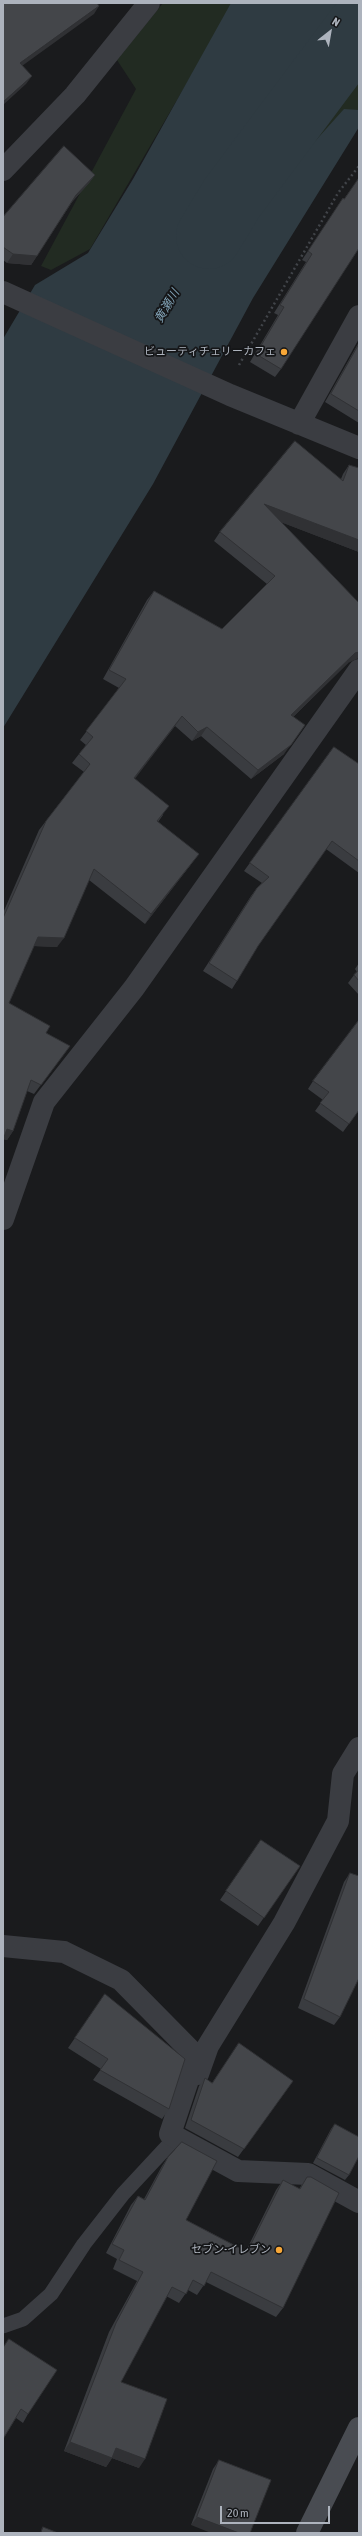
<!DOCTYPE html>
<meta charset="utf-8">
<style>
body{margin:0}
#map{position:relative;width:362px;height:2536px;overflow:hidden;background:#1a1b1d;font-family:"Asap Condensed",sans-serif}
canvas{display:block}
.frame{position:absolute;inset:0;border:4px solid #adb3bd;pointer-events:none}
.north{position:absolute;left:310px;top:12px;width:40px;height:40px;-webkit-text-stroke:3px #151618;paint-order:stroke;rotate:31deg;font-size:11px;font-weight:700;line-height:16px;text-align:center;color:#adb3bd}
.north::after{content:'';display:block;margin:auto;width:14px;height:18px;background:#adb3bd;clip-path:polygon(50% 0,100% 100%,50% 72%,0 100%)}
.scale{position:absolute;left:220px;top:2506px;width:110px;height:18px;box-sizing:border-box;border:2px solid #adb3bd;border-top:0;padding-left:5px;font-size:12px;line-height:14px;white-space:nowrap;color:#adb3bd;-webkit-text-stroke:3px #151618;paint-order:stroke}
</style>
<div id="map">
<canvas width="362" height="2536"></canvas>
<div class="frame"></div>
<div class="north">N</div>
<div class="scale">20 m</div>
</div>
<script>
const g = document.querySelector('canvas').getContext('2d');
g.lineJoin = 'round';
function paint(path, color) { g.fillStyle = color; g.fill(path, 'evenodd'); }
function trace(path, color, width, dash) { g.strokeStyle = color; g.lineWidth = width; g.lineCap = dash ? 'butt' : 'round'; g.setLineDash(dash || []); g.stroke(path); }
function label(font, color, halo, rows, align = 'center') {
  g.font = font + ' "Asap Condensed","Noto Sans JP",sans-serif'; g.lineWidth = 3.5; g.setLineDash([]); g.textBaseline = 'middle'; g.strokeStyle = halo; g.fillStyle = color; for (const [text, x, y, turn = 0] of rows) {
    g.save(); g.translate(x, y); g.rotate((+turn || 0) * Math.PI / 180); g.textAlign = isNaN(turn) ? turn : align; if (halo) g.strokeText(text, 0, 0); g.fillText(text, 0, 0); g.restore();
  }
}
const green = new Path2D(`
 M163,3H237L188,81L90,249L51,270L41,266L136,89L117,60Z
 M359,45V110L274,187V156L338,65Z`);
const water = new Path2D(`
 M231,3H359V21L350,25L258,154L274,187L344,109L359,110V127L253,298L153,484L3,728V339L35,285L88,253L133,179Z`);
const river = new Path2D(`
 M209,236L232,198L359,28`);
const path = new Path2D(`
 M239,365L338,193L359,166`);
const service = new Path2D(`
 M3,2326L23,2319L51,2294L84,2244L123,2194L176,2137`);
const minor = new Path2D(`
 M3,170L75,95L149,3
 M3,292L230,395L359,448
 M299,424L359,316
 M3,1219L44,1102L134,988L359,670
 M3,1946L64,1952L121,1980L196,2056L170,2134L238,2171L308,2174L359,2202
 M198,2074L208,2046L284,1923L338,1821L343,1774L359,1748`);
const secondary = new Path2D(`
 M307,2533L359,2428`);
const wall = new Path2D(`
 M95,175L89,183L72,202L31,265L7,263L3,260V217Z
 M343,198L281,369L275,377L250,362L278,315L274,313L306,262L302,260Z
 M359,342V423L325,402Z
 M349,465L359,552L281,522L348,663L293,717L284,754L251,779L201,736L192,741L175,726L134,779L163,815L158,822L192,863L145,924L89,880L57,947L34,946L9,1003L46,1033L70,1046L34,1094L27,1091L13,1131L7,1140L3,1139V1140V913L39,830L84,772L72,763L86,745L80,740L119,688L103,679L147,600L154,591L222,629L267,584L214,541L220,532L341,479L343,474Z
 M334,747L359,764V873L326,849L257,946L237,981L232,989L203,971L251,896L257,888L262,883L244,871Z
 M359,963V995L348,983L354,975L357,972L355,969Z
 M313,1081L359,1110L343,1132L315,1111L323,1100L308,1089Z
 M261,1840L300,1866L258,1926L220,1900Z
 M350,1873L340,2017L334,2025L298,2008L344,1882Z
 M105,1994L169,2109L162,2119L93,2080L101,2069L68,2048Z
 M205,2078L211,2083L293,2081L238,2157L185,2128L199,2086Z
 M335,2124L349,2175L345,2180L313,2163L331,2129Z
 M168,2157L186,2220L246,2251L276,2190L283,2180L299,2189L307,2177L283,2308L276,2317L206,2282L197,2295L188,2290L179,2303L166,2296L121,2382L139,2468L112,2458L106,2467L64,2451L109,2332L137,2281L113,2269L117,2259L106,2253L131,2205L138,2196L144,2199L162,2166Z
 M9,2339L28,2414L23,2423L16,2418L3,2439V2348Z
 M219,2460L271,2480L191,2525L213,2469Z`);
const shadedWall = new Path2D(`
 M99,6L94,14L15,71L20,63Z
 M32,76L26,84L3,105V102Z
 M95,175L89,183L70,204L76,195Z
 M13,254L37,256L31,265L7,263Z
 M264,504L359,540V552L257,513Z
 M359,652V658L348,663L285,725L291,715L355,653Z
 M182,716L175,726L128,788L134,778Z
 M305,725L284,754L251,779L258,770Z
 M207,727L201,736L192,741L198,732Z
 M199,854L192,863L145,924L151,914Z
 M38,937L64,938L57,947L32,946Z
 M7,1129L13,1131L7,1140L3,1139Z
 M70,2442L116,2448L145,2459L139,2468L112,2458L106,2467L64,2451Z
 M197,2517L239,2533H211L191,2525Z`);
const building = new Path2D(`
 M3,3H97L99,6L20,63L32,76L3,102Z
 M64,146L95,175L76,195L37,256L13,254L3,247V217Z
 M359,178V248L281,369L256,354L284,307L280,305L312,254L308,251L343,198L344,199Z
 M359,344V411L331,394Z
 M295,441L343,481L349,465L359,468V540L264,504L359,603V652L355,653L291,715L305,725L291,745L258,770L207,727L198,732L182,716L134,778L169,806L157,821L199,854L151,914L94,869L64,938L38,937L9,1003L50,1026L46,1033L70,1046L41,1085L31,1080L13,1131L7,1129L3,1140V918L46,821L90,764L79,754L93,737L86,731L126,679L109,670L154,591L222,629L275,576L220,532Z
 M334,747L359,764V861L332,841L258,946L237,981L209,963L257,888L269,877L250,863Z
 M359,970V981L354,975Z
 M359,1020V1110L349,1124L320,1103L329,1092L313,1081Z
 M261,1840L300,1866L264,1918L226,1891Z
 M350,1873L359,1876V1978L340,2017L304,1999Z
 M105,1994L185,2059L169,2109L100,2070L108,2059L75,2038Z
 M239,2043L293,2081L244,2149L191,2120L205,2078L212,2083Z
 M335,2124L359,2137V2156L349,2175L317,2158Z
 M182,2142L217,2161L186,2220L247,2252L283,2180L300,2189L307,2177H311L339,2193L283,2308L211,2272L204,2286L193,2280L186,2294L172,2287L121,2382L167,2399L145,2459L116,2448L112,2458L70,2442L116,2323L143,2272L119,2260L124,2250L112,2244L138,2196L145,2200L168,2157Z
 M9,2339L57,2370L28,2414L21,2409L3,2439V2348Z
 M219,2460L271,2480L250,2533H239L197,2517Z
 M43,2527L58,2533H41Z`);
const markers = [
 [284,352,4,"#f8a737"],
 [279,2250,4,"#f8a737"]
];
const poiNames = [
 ["ビューティチェリーカフェ",276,352],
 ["セブン-イレブン",271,2250]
];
const waterNames = [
 ["黄瀬川",167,306,-59]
];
paint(green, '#222b22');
paint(water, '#2f3b42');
trace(river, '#2f3b42', 66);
trace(path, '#414449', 2.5, [2, 3]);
trace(service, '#3b3d42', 15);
trace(minor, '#3b3d42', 22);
trace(secondary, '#494c52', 22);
paint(wall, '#3a3c40');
paint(shadedWall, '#303134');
paint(building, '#44464a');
trace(building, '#303134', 1);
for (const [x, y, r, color] of markers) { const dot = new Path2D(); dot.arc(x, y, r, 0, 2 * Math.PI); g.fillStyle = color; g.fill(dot); trace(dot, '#151618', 1.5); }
label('11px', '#adb3bd', '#151618', poiNames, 'right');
label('italic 12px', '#83a4b8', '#151618', waterNames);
</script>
